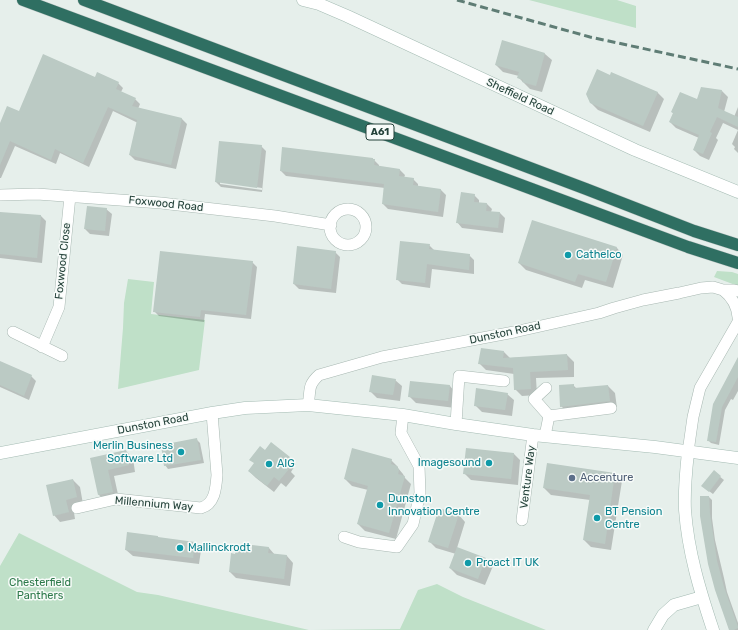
<!DOCTYPE html>
<style>
body{margin:0}
canvas{display:block;background:#e6efeb}
</style>
<canvas width="738" height="630"></canvas>
<script>
const g = document.querySelector('canvas').getContext('2d');
g.lineJoin = 'round';
function paint(path, color) { g.fillStyle = color; g.fill(path, 'evenodd'); }
function trace(path, color, width, dash) { g.strokeStyle = color; g.lineWidth = width; g.lineCap = dash ? 'butt' : 'round'; g.setLineDash(dash || []); g.stroke(path); }
function label(font, color, halo, rows, align = 'center') {
  g.font = font + ' Rubik,sans-serif'; g.lineWidth = 3; g.setLineDash([]); g.textBaseline = 'middle'; g.strokeStyle = halo; g.fillStyle = color; for (const [text, x, y, turn = 0] of rows) {
    g.save(); g.translate(x, y); g.rotate((+turn || 0) * Math.PI / 180); g.textAlign = isNaN(turn) ? turn : align; if (halo) g.strokeText(text, 0, 0); g.fillText(text, 0, 0); g.restore();
  }
}
const green = new Path2D(`
 M529,0H617L636,6V28Z
 M717,271L732,272L738,274V286L714,277Z
 M128,279L154,282L151,314L205,320L199,370L118,389L123,328L124,303Z
 M19,533L137,592L158,595L309,630H0V566Z
 M437,584L463,597L546,630H310L400,629L418,590Z`);
const shadow = new Path2D(`
 M503,42L545,54L552,60L542,92L530,89L519,78V76L503,72L496,65Z
 M95,78L118,83L123,88L121,92L135,99L140,104L138,109L182,119L187,124L176,169L135,160L130,155L138,123L113,111L89,167L60,153L56,164L15,146L1,178H0V126L19,112Z
 M722,91L728,97L724,112L734,117L738,107V153L734,149L735,147L732,144L738,130L723,123L716,138L718,140L709,160L700,156L694,150L699,138L676,128L670,122L674,114L672,112Z
 M657,92L664,99L650,132L598,110L591,103Z
 M261,146L266,151L262,192L221,187L216,182ZM220,182L262,188V190L220,184Z
 M373,159L379,165V167L400,170L405,175L404,178L413,179L418,184V187L441,190L446,195L443,217L388,209L383,204L385,188L286,176L281,171Z
 M474,195L479,200V203L487,204L492,209L491,212L500,213L505,218L503,233L462,228L457,222Z
 M106,209L112,214L109,236L90,234L85,229Z
 M0,213L41,216L46,221L42,263L0,258Z
 M429,245L435,251L469,255L474,260V274L432,269L430,288L402,284L397,279Z
 M617,248L623,255L613,288L585,280L582,288L526,270L519,263Z
 M335,252L340,257L336,293L299,289L294,284Z
 M252,262L257,267L251,319L205,314L204,322L159,316L154,311Z
 M504,352L510,358L567,355L574,362V377L536,378L537,395L522,396L515,389L514,374L486,370L479,363Z
 M738,359V391L733,400L731,399L725,410L719,445L711,443L708,440Z
 M0,366L31,376L36,381L29,400L0,387Z
 M395,380L402,386L400,401L377,398L370,391Z
 M573,385L577,389L608,386L615,393L617,408L568,413L561,406Z
 M450,386L456,393L455,408L416,403L409,396Z
 M507,394L514,400L512,416L482,412L475,405Z
 M196,439L200,443L204,463L168,469L165,465Z
 M271,443L290,458L296,464L291,472L295,476L286,487L281,483L274,492L256,478L249,471Z
 M126,451L133,458L135,472L114,476L119,499L106,502L99,495L91,459Z
 M514,454L520,460L518,485L471,480L464,473Z
 M391,460L398,467V468L403,474L405,478L411,484L396,539L365,531L358,524L368,490L352,486L345,479Z
 M548,464L615,474L622,481L611,550L591,547L584,540L590,500L551,495L544,488Z
 M714,472L724,480L713,494L706,489Z
 M73,480L80,487L83,504L73,506L75,519L60,522L54,515Z
 M709,497L712,500V518L715,540L724,578L727,592L738,623V630H730L709,564Z
 M459,515L465,522L457,548L486,559L493,566L485,585L457,575L450,568L456,554L436,548L429,541Z
 M158,537L160,539L194,543L201,550L199,564L133,556L126,550Z
 M269,548L275,555L287,556L293,563L290,586L236,578L230,572L236,555Z`);
const building = new Path2D(`
 M502,40L545,53L536,86L522,82L523,80L517,78L519,72L495,65Z
 M43,54L95,77L97,72L119,82L116,89L136,98L132,106L182,118L171,165L129,155L137,120L108,107L83,163L55,149L51,160L10,141L0,165V123L7,106L19,111Z
 M597,69L610,75L611,72L658,92L643,126L590,103L586,94Z
 M701,87L722,90L718,108L738,117V127L717,117L710,132L712,133L703,154L693,150L699,135L669,122L673,113L671,112L680,92L697,99Z
 M219,141L262,145L257,188L215,182Z
 M282,147L373,158V159H375L374,165L400,169L399,176L414,178L413,185L441,189L438,212L382,204L384,184L280,171Z
 M461,192L475,194L474,202L487,203L486,211L500,212L498,228L456,223Z
 M87,206L107,208L105,231L84,229Z
 M0,212L41,215L37,258L0,254Z
 M532,220L617,247L606,282L578,274L575,282L518,263Z
 M400,241L430,244L429,249L470,254L469,270L427,264L425,283L396,280Z
 M297,246L336,251L331,289L293,284Z
 M160,251L253,261L246,315L201,310L200,317L153,312Z
 M481,348L504,351L503,358L567,354L568,370L530,372L531,389L514,390L513,368L478,364Z
 M738,357V377L722,407L716,442L707,441L713,404Z
 M0,361L32,375L24,396L0,385Z
 M372,375L396,379L393,395L369,392Z
 M410,381L450,385L448,401L408,397Z
 M574,384V388L608,385L610,401L560,407L559,385Z
 M476,388L508,393L505,410L474,406Z
 M197,438L201,460L164,466L161,445Z
 M271,442L290,457L284,465L289,469L279,481L274,477L267,486L248,471L254,463L249,460L260,446L265,450Z
 M352,448L392,459L391,464L397,466L399,470L398,474L405,476L389,533L357,524L368,486L344,479Z
 M466,448L514,453L511,479L463,474Z
 M126,450L129,465L108,470L113,492L98,495L90,458Z
 M547,463L615,473L605,544L583,540L590,495L543,488Z
 M714,470L721,476L709,492L701,486Z
 M73,479L77,497L66,500L69,512L53,516L46,485Z
 M700,496H709L710,514L717,561L724,587L738,627V628L734,630H729L715,590L708,564L700,516Z
 M439,508L459,514L448,548L428,542Z
 M127,532L158,536V537L195,542L193,558L125,550Z
 M252,545L269,547L268,553L287,555L284,579L229,572L231,553L235,554L236,549L252,551Z
 M457,547L486,558L478,579L449,568Z`);
const street = new Path2D(`
 M0,195L37,194L161,203L275,216L331,225
 M330 227a18 18 0 1 1 36 0a18 18 0 1 1-36 0Z
 M723,290C732,297 737,306 738,317
 M13,332L62,356
 M42,347L59,307L70,196
 M546,388L534,399L549,416L611,408
 M308,405C311,390 307,386 319,375L382,357L514,332L599,313L614,308L643,300L679,293L701,288L713,287L723,290H734L738,291
 M456,424L459,376L504,381
 M545,436L549,416
 M688,452L693,417L700,388L738,322
 M77,508L116,499L201,508C215,504 216,488 217,475L212,413
 M522,520L533,435
 M344,537L359,542L397,547L413,524L420,493L419,466L401,433L403,415`);
const secondary = new Path2D(`
 M303,0L319,4L347,16L635,150L738,192
 M688,452C686,471 684,491 685,510C688,552 700,591 713,630
 M0,453L212,413L245,408L308,405L403,415L456,424L533,435L655,447L738,458
 M654,630L663,615L674,605L702,597`);
const highway = new Path2D(`
 M23,0L688,247L738,263
 M84,0L586,189L694,231L738,245`);
const rail = new Path2D(`
 M457,0L590,37L738,69`);
const markers = [
 [568,255,4,"#0f9aa8"],
 [181,452,4,"#0f9aa8"],
 [489,463,4,"#0f9aa8"],
 [269,464,4,"#0f9aa8"],
 [572,478,4,"#5c6f8a"],
 [380,505,4,"#0f9aa8"],
 [597,518,4,"#0f9aa8"],
 [180,548,4,"#0f9aa8"],
 [468,563,4,"#0f9aa8"]
];
const shields = [
 [380,132,28]
];
const shieldNames = [
 ["A61",380,132]
];
const streetNames = [
 ["Sheffield Road",520,97,25],
 ["Foxwood Road",166,204,6],
 ["Foxwood Close",63,261,-84],
 ["Dunston Road",505,333,-12],
 ["Dunston Road",153,424,-11],
 ["Venture Way",528,477,-83],
 ["Millennium Way",154,504,5]
];
const cultureNames = [
 ["Cathelco",576,255],
 ["Merlin Business",173,446,"right"],
 ["Software Ltd",173,459,"right"],
 ["Imagesound",481,463,"right"],
 ["AIG",277,464],
 ["Dunston",388,499],
 ["Innovation Centre",388,512],
 ["BT Pension",605,512],
 ["Centre",605,525],
 ["Mallinckrodt",188,548],
 ["Proact IT UK",476,563]
];
const serviceNames = [
 ["Accenture",580,478]
];
const parkNames = [
 ["Chesterfield",40,583],
 ["Panthers",40,596]
];
paint(green, '#bfe0c8');
paint(shadow, '#0003');
paint(building, '#bbcac4');
trace(street, '#a8b8b2', 12);
trace(secondary, '#a4bbb3', 13);
trace(highway, '#c2cac8', 13);
trace(street, '#fff', 11);
trace(secondary, '#fff', 12);
trace(highway, '#2f6f62', 12);
trace(rail, '#5f7d75', 3, [8, 4]);
for (const [x, y, r, color] of markers) { const dot = new Path2D(); dot.arc(x, y, r, 0, 2 * Math.PI); g.fillStyle = color; g.fill(dot); trace(dot, '#f7fbf9', 1.5); }
for (const [x, y, w] of shields) { const box = new Path2D(); box.roundRect(x - w / 2, y - 8, w, 16, 3); g.fillStyle = '#f7fbf9'; g.fill(box); trace(box, '#24423a', 1); }
label('bold 10px', '#24423a', null, shieldNames);
label('11px', '#24423a', '#f7fbf9', streetNames);
label('11px', '#0d838f', '#f7fbf9', cultureNames, 'left');
label('11px', '#4e5e75', '#f7fbf9', serviceNames, 'left');
label('11px', '#2d7a4b', '#f7fbf9', parkNames);
</script>
